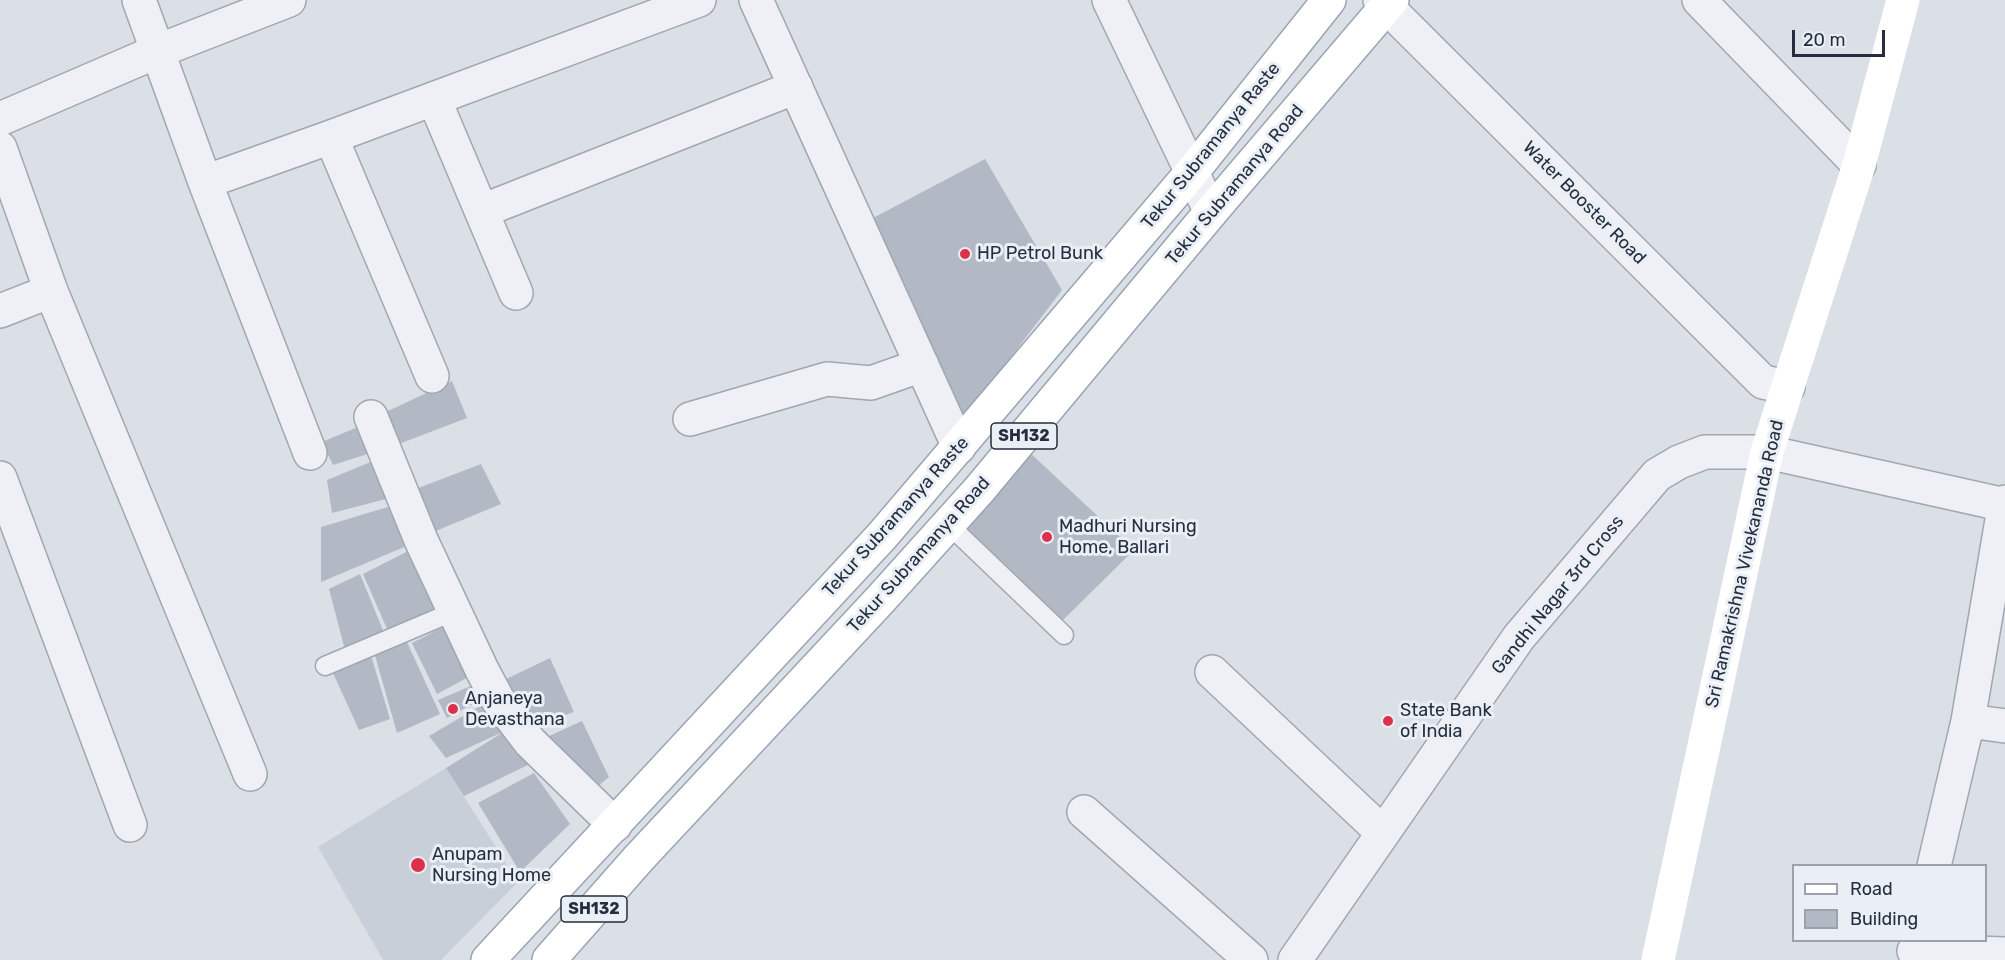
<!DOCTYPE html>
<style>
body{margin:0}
#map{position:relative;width:2005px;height:960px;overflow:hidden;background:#dbe0e7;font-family:Rubik,sans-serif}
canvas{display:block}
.legend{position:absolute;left:1792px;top:864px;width:195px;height:78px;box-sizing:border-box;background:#eaeff5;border:2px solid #9ba2ac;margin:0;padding:8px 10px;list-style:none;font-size:18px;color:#242e3e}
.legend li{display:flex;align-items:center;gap:12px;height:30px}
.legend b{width:30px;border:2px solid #9ba2ac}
.scale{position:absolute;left:1792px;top:30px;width:93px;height:27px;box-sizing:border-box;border:3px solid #242e3e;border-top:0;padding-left:8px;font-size:18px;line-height:21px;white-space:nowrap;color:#242e3e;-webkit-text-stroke:4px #eaeff5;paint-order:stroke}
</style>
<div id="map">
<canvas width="2005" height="960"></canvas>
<ul class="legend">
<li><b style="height:8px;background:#fff"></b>Road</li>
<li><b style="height:16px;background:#b2b9c4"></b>Building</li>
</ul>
<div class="scale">20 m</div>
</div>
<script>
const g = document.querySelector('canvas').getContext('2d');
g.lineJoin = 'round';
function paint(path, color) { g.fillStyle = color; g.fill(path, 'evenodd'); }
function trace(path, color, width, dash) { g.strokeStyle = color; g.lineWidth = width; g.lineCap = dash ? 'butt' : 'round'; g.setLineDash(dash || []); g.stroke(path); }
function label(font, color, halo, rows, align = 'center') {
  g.font = font + ' Rubik,sans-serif'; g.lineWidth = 6; g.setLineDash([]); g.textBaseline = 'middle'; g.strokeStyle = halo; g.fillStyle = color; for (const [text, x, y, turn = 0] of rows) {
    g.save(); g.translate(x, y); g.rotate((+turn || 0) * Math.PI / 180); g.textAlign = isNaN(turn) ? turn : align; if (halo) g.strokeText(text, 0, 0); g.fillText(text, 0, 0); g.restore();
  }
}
const built = new Path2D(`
 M446,768L518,882L441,960H383L318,847Z`);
const building = new Path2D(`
 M985,159L1062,290L963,420L873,218Z
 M452,381L467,418L396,445L386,412Z
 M365,424L377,451L333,465L322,442Z
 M1027,450L1134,550L1062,621L961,524Z
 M373,461L386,499L332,513L327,480Z
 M481,464L501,504L426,535L408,492Z
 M388,507L409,545L321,582V527Z
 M418,546L446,608L388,631L363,574Z
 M360,574L384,633L345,650L329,589Z
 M449,624L474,674L437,694L412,643Z
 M406,640L440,714L397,733L374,652Z
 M370,652L390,719L359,730L333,673Z
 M550,658L574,712L533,726L502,681Z
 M480,682L489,695L447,718L438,700Z
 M485,703L505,731L446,758L429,736Z
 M582,721L609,777L598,786L547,737Z
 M505,731L532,763L464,796L446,768Z
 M534,773L570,824L520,872L478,803Z`);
const lane = new Path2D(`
 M948,524L1064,635
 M325,666L455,611`);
const street = new Path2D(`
 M139,0L205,182L310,453
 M756,0L959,447
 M1109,0L1211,212
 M1380,0L1763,382L1788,387
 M1699,0L1859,165
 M434,99L516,293
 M0,119L158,51L289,0
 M331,137L432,376
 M0,148L51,291L250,774
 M205,182L331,137L699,0
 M482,211L796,87
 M0,311L51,291
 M371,417L421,540L482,670L498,700L530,742L615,825
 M690,419L827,379L871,383L922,365
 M0,478L130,825
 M1212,672L1383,833
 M1968,721L2005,726
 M1084,812L1251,960
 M1934,866L1968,721L2005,502
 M1914,951L2005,954
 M1295,960L1519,637L1657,475L1679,462L1705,452H1767L2005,505`);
const secondary = new Path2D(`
 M1658,960L1767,452L1859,165L1903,0`);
const primary = new Path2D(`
 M488,960L882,536L1192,172L1329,0
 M549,960L639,858L880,600L979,490L1211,212L1392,0`);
const markers = [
 [965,254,6,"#db314d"],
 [1047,537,6,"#db314d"],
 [453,709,6,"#db314d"],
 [1388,721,6,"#db314d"],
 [418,865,8,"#db314d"]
];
const shields = [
 [1024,436,66],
 [594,909,66]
];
const shieldNames = [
 ["SH132",1024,436],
 ["SH132",594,909]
];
const streetNames = [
 ["Tekur Subramanya Raste",1211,146,-51],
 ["Tekur Subramanya Road",1235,185,-50],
 ["Water Booster Road",1584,203,45],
 ["Tekur Subramanya Raste",896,517,-48],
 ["Tekur Subramanya Road",919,555,-48],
 ["Sri Ramakrishna Vivekananda Road",1745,564,-77],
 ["Gandhi Nagar 3rd Cross",1558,595,-51]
];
const poiNames = [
 ["HP Petrol Bunk",977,254],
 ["Madhuri Nursing",1059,527],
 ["Home, Ballari",1059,548],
 ["Anjaneya",465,699],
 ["Devasthana",465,720],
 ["State Bank",1400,711],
 ["of India",1400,732],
 ["Anupam",432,855],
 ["Nursing Home",432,876]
];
paint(built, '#c9cfd9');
paint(building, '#b2b9c4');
trace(lane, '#a0a7b1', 21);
trace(street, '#a0a7b1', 36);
trace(primary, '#99a4b4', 36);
trace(lane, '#eef0f5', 18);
trace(street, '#eef0f5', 33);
trace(secondary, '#fff', 33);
trace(primary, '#fff', 33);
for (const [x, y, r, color] of markers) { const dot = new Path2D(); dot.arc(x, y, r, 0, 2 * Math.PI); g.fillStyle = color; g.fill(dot); trace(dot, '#eaeff5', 2); }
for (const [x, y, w] of shields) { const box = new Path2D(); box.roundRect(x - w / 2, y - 13, w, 26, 4.5); g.fillStyle = '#eaeff5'; g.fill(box); trace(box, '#242e3e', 1.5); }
label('bold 16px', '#242e3e', null, shieldNames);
label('18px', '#242e3e', '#eaeff5', streetNames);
label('18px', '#242e3e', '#eaeff5', poiNames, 'left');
</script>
